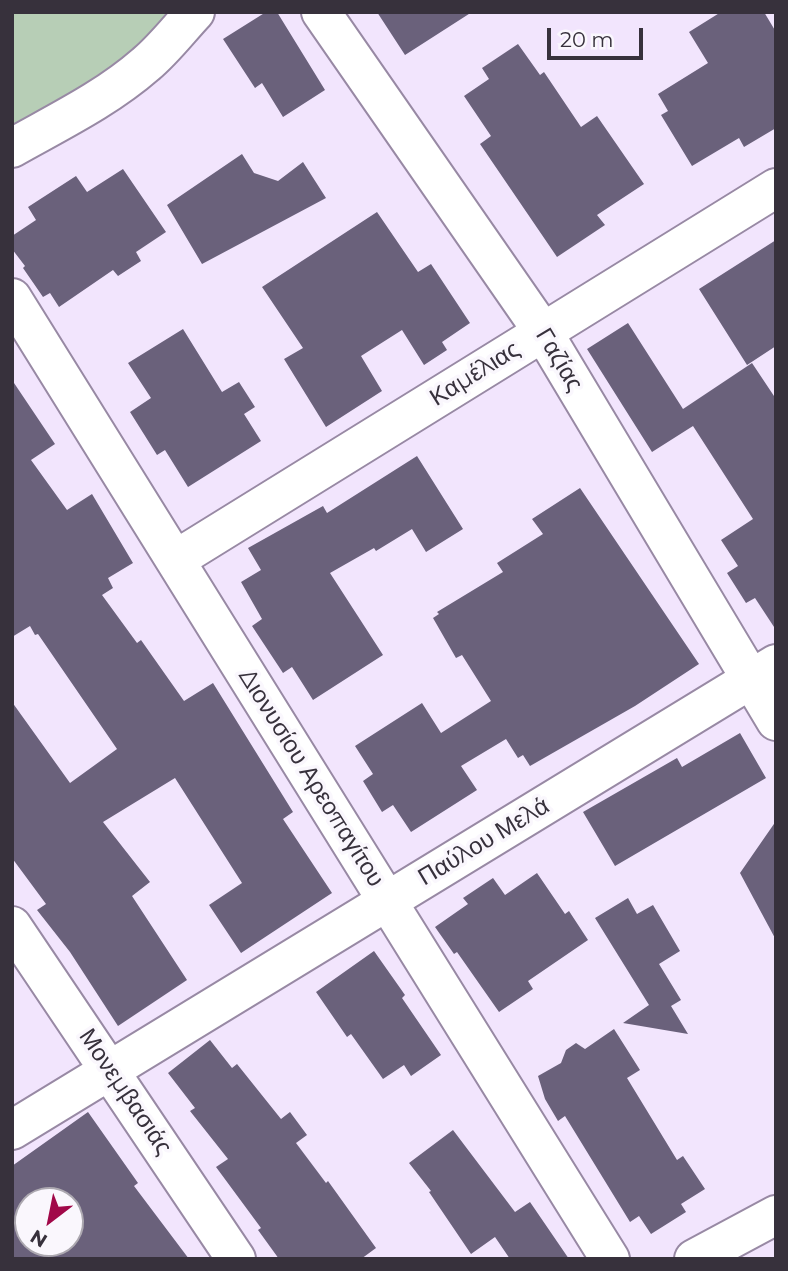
<!DOCTYPE html>
<meta charset="utf-8">
<style>
body{margin:0}
#map{position:relative;width:788px;height:1271px;overflow:hidden;background:#f2e5fd;font-family:Montserrat,sans-serif}
canvas{display:block}
.frame{position:absolute;inset:0;border:14px solid #37313c;pointer-events:none}
.north{position:absolute;left:14px;top:1187px;width:70px;height:70px;box-sizing:border-box;background:#faf7fd;border:2px solid #aca8b0;border-radius:50%;rotate:212deg;font-size:19px;font-weight:700;line-height:28px;text-align:center;color:#37313c}
.north::after{content:'';display:block;margin:auto;width:24px;height:32px;background:#a10849;clip-path:polygon(50% 0,100% 100%,50% 72%,0 100%)}
.scale{position:absolute;left:547px;top:28px;width:96px;height:32px;box-sizing:border-box;border:4px solid #37313c;border-top:0;padding-left:9px;font-size:21px;line-height:24px;white-space:nowrap;color:#37313c;-webkit-text-stroke:5px #faf7fd;paint-order:stroke}
</style>
<div id="map">
<canvas width="788" height="1271"></canvas>
<div class="frame"></div>
<div class="north">N</div>
<div class="scale">20 m</div>
</div>
<script>
const g = document.querySelector('canvas').getContext('2d');
g.lineJoin = 'round';
function paint(path, color) { g.fillStyle = color; g.fill(path, 'evenodd'); }
function trace(path, color, width, dash) { g.strokeStyle = color; g.lineWidth = width; g.lineCap = dash ? 'butt' : 'round'; g.setLineDash(dash || []); g.stroke(path); }
function label(font, color, halo, rows, align = 'center') {
  g.font = font + ' Montserrat,sans-serif'; g.lineWidth = 7; g.setLineDash([]); g.textBaseline = 'middle'; g.strokeStyle = halo; g.fillStyle = color; for (const [text, x, y, turn = 0] of rows) {
    g.save(); g.translate(x, y); g.rotate((+turn || 0) * Math.PI / 180); g.textAlign = isNaN(turn) ? turn : align; if (halo) g.strokeText(text, 0, 0); g.fillText(text, 0, 0); g.restore();
  }
}
const green = new Path2D(`
 M12,12H172L98,92L12,145Z`);
const building = new Path2D(`
 M266,12H277L325,90L283,117L262,83L255,88L223,39Z
 M377,12H472L405,55Z
 M721,12H764L776,32V128L744,147L739,138L692,166L661,115L668,111L658,94L708,63L689,32Z
 M518,44L540,75L544,72L581,127L597,116L644,184L597,215L605,225L557,257L480,144L491,136L464,96L489,79L482,68Z
 M242,154L254,173L278,181L303,162L326,198L202,264L167,205Z
 M123,169L166,232L136,252L141,261L118,276L113,270L59,307L50,293L43,297L23,268L25,266L12,249V236L36,220L28,207L76,176L87,192Z
 M377,212L418,272L431,264L470,323L442,342L447,350L424,365L402,330L361,356L382,391L326,427L284,359L303,348L262,287Z
 M776,240V346L747,365L699,289Z
 M628,323L683,409L752,363L776,399V630L755,598L746,603L727,573L738,566L721,540L753,519L693,426L652,452L587,349Z
 M183,329L222,392L239,382L255,407L244,414L261,441L188,487L165,450L157,455L130,412L151,398L128,363Z
 M12,380L55,444L31,460L67,510L92,494L133,563L108,578L113,588L102,595L137,643L141,640L184,701L213,683L293,812L283,819L332,893L241,953L209,905L242,883L175,778L103,822L150,882L132,896L187,980L118,1026L70,952L37,910L46,904L12,858V702L70,783L117,749L38,634L35,635L30,626L12,637Z
 M417,456L463,529L426,552L412,529L376,551L374,548L330,573L383,655L313,700L292,667L283,673L252,626L262,619L241,582L261,570L248,548L323,506L327,513Z
 M580,488L699,664L635,706L530,766L523,755L518,758L506,739L461,766L477,790L411,832L393,805L382,812L363,781L373,774L355,746L422,703L441,733L491,701L462,655L456,658L433,618L439,614L437,612L503,572L497,563L543,534L532,519Z
 M740,733L766,778L615,866L583,812L677,758L682,767Z
 M776,821V940L740,873Z
 M537,873L565,914L569,911L588,940L528,981L533,989L499,1012L457,952L454,954L435,927L468,904L463,898L493,878L505,895Z
 M628,898L637,914L653,905L680,951L659,964L681,1000L671,1006L688,1034L623,1023L649,1005L595,918Z
 M374,951L405,995L402,998L441,1055L411,1076L404,1065L383,1079L351,1034L347,1037L316,992Z
 M614,1029L640,1070L627,1078L677,1160L683,1156L705,1189L681,1204L686,1212L651,1234L639,1216L630,1222L565,1116L558,1121L545,1099L538,1076L561,1063L566,1050L576,1043L585,1049Z
 M210,1040L232,1068L237,1064L281,1119L290,1112L307,1135L296,1143L326,1183L328,1181L376,1248L361,1259H279L258,1230L261,1228L216,1167L228,1159L190,1111L195,1108L168,1073Z
 M88,1112L138,1183L134,1186L189,1259H12V1166ZM28,1201H70V1243H28Z
 M453,1130L515,1212L530,1202L569,1259H510L495,1237L471,1254L429,1192L431,1191L409,1163Z`);
const minor = new Path2D(`
 M321,12L543,332L776,721
 M12,148C58,122 106,99 146,64C164,49 179,29 195,12
 M12,298L610,1259
 M175,560L776,188
 M12,926L236,1259
 M12,1130L776,664
 M694,1259L776,1215`);
const streetNames = [
 ["Γαζίας",559,360,59],
 ["Καμέλιας",475,374,-32],
 ["Διονυσίου Αρεοπαγίτου",311,778,58],
 ["Παύλου Μελά",484,842,-31],
 ["Μονεμβασιάς",125,1092,56]
];
paint(green, '#b7ceb6');
paint(building, '#6a617b');
trace(minor, '#9889a4', 42);
trace(minor, '#fff', 38);
label('24px', '#37313c', '#faf7fd', streetNames);
</script>
